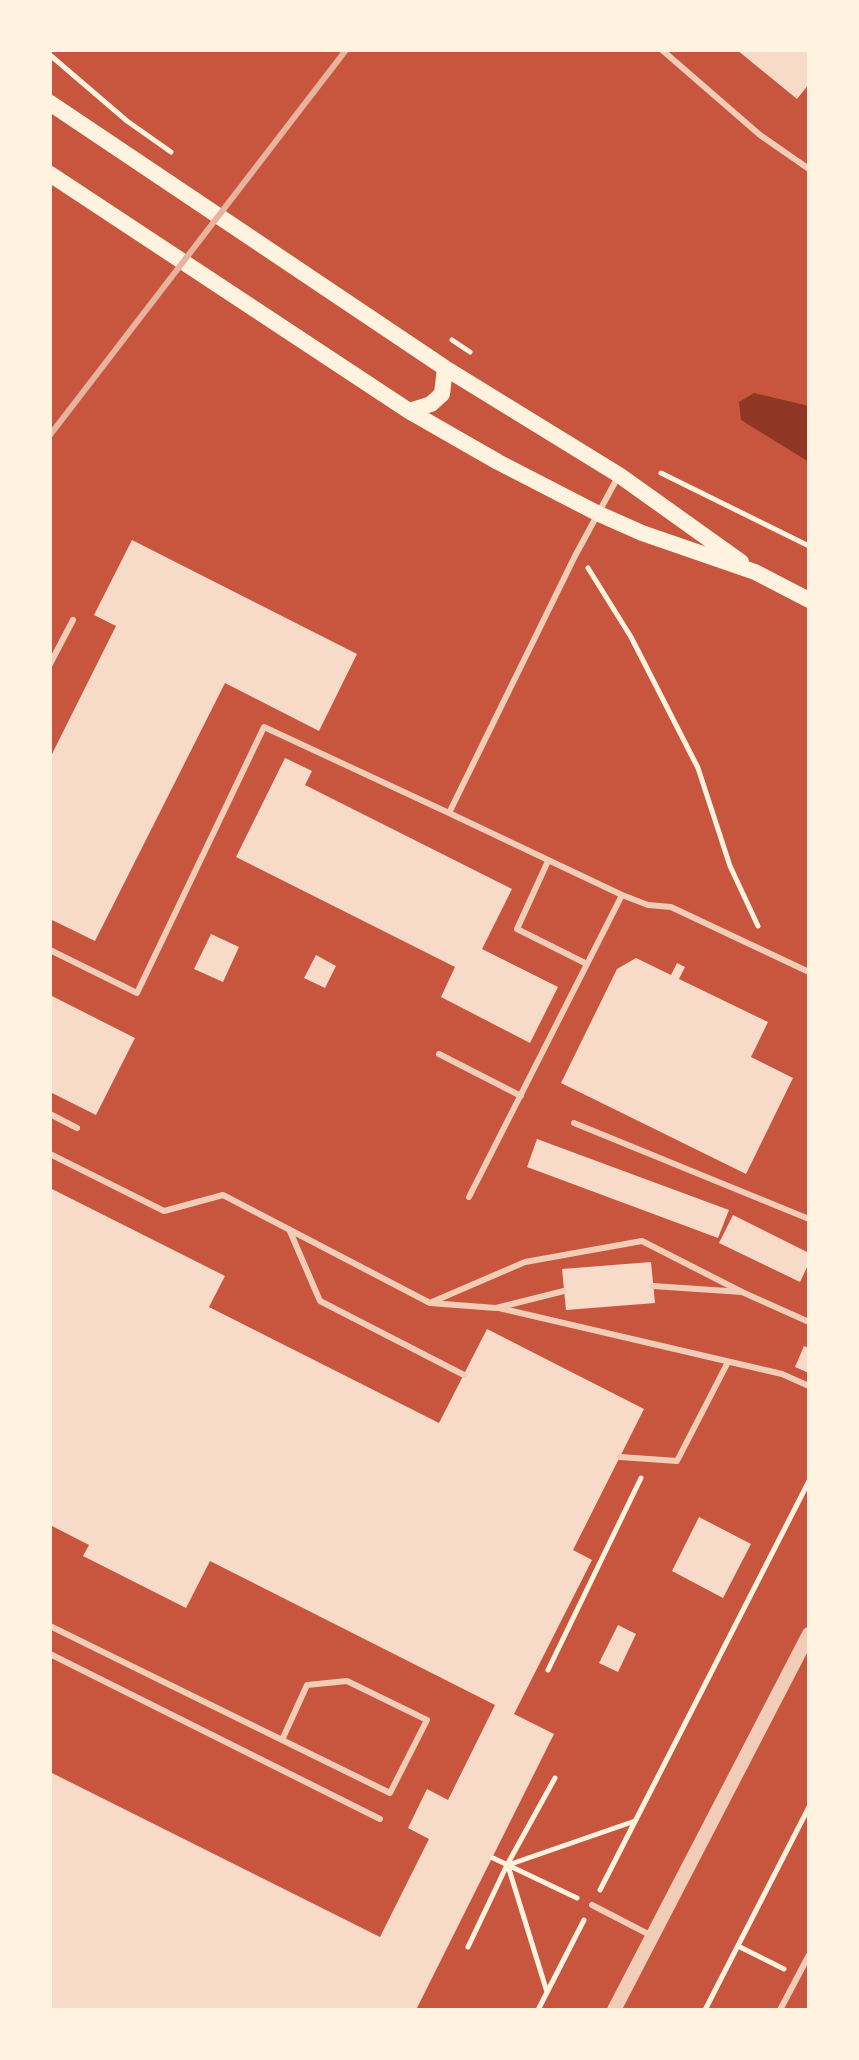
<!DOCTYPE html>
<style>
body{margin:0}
#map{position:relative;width:859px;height:2060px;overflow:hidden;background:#c8553d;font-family:Ubuntu,sans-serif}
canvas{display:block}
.frame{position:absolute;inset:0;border:52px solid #fff3e0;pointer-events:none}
</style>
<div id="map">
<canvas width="859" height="2060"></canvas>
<div class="frame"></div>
</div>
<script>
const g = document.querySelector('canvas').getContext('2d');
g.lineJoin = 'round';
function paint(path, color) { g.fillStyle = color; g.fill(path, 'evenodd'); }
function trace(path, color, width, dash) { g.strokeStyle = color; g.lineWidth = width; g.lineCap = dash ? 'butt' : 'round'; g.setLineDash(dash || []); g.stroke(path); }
const water = new Path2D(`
 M754,393L809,406V462L741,420L739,402Z`);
const building = new Path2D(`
 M737,50H809V84L797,99Z
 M132,540L357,654L319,731L225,683L95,941L50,919V758L116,626L94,615Z
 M285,758L312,771L305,785L512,889L482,949L558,987L530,1043L441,997L455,967L236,857Z
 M211,934L239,947L223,982L194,969Z
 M316,955L336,966L325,988L304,978Z
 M636,958L671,975L677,963L685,967L679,979L768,1022L751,1057L793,1078L746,1174L561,1083L617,969Z
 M50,995L135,1038L96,1115L50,1092Z
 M537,1139L729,1210L718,1238L527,1167Z
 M50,1188L225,1276L209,1307L439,1423L487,1329L644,1409L573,1550L592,1560L514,1714L554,1734L416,2010H50V1772L380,1937L429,1839L408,1828L427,1789L448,1800L495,1705L210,1561L186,1608L83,1556L89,1545L50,1525Z
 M733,1215L809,1253V1263L800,1282L719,1243Z
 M651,1262L655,1303L566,1310L562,1269Z
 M804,1346L809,1348V1373L795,1367Z
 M699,1517L751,1544L723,1598L672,1571Z
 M618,1625L636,1634L618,1672L599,1663Z`);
const path = new Path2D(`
 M50,55L127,121L171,152
 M452,340L470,352
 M661,473L809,546
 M588,568L631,637L698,768L730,866L758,926
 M548,1670L641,1478
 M493,1858L577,1898
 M508,1865L635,1821
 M508,1866L547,1992
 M600,1890L809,1481
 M738,1946L784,1969
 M468,1947L507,1865L555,1778
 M538,2010L584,1920
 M705,2010L809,1807`);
const service = new Path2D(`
 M662,50L760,135L809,169
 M50,664L73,620
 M449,813L622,895L648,905L671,907L809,972
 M548,861L517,929L587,964
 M50,950L137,993L264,727L449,813L575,556L619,475
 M439,1054L521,1096
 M50,1114L77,1128
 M574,1123L809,1219
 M50,1154L164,1211L223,1195L430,1303L496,1308L564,1291
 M469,1197L622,895
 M289,1229L320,1301L464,1375
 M653,1286L742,1292L809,1322
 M432,1302L525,1262L642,1241L742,1292
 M499,1308L782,1374L809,1386
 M620,1457L677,1461L728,1362
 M50,1626L390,1793L427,1720L347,1681L307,1685L282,1740
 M50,1654L380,1819
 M592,1905L652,1936
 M780,2010L809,1955`);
const tertiary = new Path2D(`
 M614,2010L809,1634`);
const secondary = new Path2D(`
 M50,103L445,368L619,475L741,562
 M50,174L409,411L498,462L597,513L642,533L755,572L809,600
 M409,411L431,404L442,394L445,368`);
const rail = new Path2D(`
 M50,435L346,50`);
paint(water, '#8f3625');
paint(building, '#f7dbc8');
trace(path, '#fff3e0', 5);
trace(service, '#f1ccb7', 6);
trace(tertiary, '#f1ccb7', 14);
trace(secondary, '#fff3e0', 16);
trace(rail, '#e9b49f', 6);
</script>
